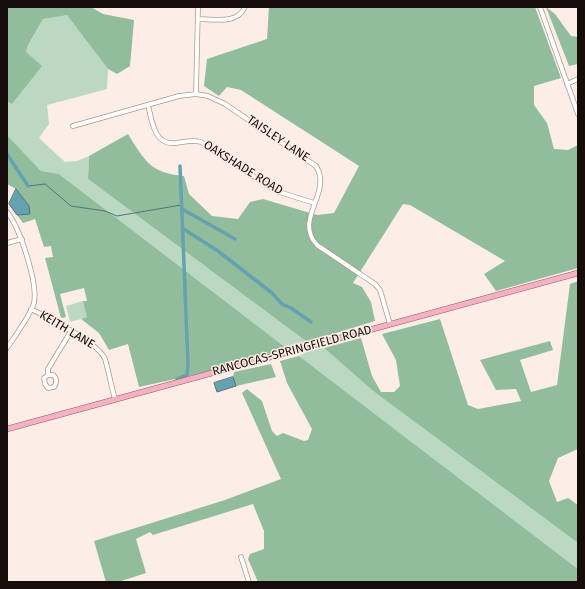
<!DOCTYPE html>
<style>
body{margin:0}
#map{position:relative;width:585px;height:589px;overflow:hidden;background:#fdede7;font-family:"Fira Sans",sans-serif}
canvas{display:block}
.frame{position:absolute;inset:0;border:8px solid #160d0a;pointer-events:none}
</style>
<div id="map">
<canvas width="585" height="589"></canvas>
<div class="frame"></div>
</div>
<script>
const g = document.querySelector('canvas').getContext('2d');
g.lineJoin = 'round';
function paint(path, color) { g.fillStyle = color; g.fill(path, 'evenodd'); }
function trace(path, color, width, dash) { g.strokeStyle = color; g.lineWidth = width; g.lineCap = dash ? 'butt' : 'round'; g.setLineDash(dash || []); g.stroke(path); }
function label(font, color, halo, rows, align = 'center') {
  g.font = font + ' "Fira Sans",sans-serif'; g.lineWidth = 3; g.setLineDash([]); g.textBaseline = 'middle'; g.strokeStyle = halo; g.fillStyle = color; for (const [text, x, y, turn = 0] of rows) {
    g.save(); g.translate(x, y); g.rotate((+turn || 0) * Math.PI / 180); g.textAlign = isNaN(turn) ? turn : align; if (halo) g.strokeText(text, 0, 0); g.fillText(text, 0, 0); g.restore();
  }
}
const green = new Path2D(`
 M67,14L108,69L107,89L47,105L49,124L39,138L65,162L77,161L89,156L88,179L307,342L285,347L59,174L41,171L7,135V101L12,103L28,45L43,19Z
 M83,301L88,317L70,322L66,306Z
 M324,348L373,391L578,543V569L299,356L308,351Z`);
const forest = new Path2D(`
 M7,7H91L103,14L134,20L130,66L117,74L108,69L67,15L43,19L28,45L26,52L42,66L12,104L7,101Z
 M269,7H535L561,78L534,86V105L547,123L554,149L568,150L578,145V268L496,291L484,274L505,261L410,205L403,204L353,283L362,287L371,302L375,321L307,342L88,179L89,156L128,134C145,161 150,173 184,176L189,194L212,216L238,219L250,202L263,199L317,215L334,213L359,166L241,90L227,87L219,96L204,86L207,59L267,39Z
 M546,7L555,14L571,36L578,37V64L569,66Z
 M7,135L41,171L59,174L285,347L283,350L198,374L139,387L128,344L109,350L99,333L81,319L87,317L83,301H87L84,288L60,294L66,317L61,318L45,258L53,257L51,246L44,247L35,219L23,223L17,215L30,214L16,189L7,184Z
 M578,281V449L558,458L549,481L557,502L568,498L578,505V543L373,391L324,348L361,338L372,376L381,392H394L400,386L396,360L382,334L440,319L468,405L478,409L521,401L516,389L496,390L480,360L550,341L553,350L520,360L531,392L557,385L570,284Z
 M299,356L578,569V582H258L248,559L250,554L264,549V531L253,504L153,535L150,532L136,539L146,573L118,582H106L94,541L225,500L281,479L242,393L247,389L262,401L272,431L277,436L283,433L304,441L308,440L312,429L287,383L280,361Z
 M271,364L276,377L236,386L233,377L234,372Z`);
const water = new Path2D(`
 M16,189L29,206L30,214L17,215L9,204Z
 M233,377L236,386L217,392L214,383Z`);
const stream = new Path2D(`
 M28,186L45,184L71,206L105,211L117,216L181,205`);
const canal = new Path2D(`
 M7,154L28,186
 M182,209L235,239
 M182,228L218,251L272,293L282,304L291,308L311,322
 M177,379L187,375L188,364L180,166`);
const minor = new Path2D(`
 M540,7L578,114
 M198,19C214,19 237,25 245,7
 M567,84L578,79
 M196,94L198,7
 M148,105C152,121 154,146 176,143C186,142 192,139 201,142L276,191L314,203
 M73,126L179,96L196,94L208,96L225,104L316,166C333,193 293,219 317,245L375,284L380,290L390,324
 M7,212C20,228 38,283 34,303C30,316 15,336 7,348
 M7,243L22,239
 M31,309C47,317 99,343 105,359C109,372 111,386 115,399
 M48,375L44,378L45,384L48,388L54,387C57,383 57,378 53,375H48V369L71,331
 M241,557L249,582`);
const major = new Path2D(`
 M7,429L578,273`);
const streetNames = [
 ["TAISLEY LANE",278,139,34],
 ["OAKSHADE ROAD",243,168,32],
 ["KEITH LANE",67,330,31],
 ["RANCOCAS-SPRINGFIELD ROAD",292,351,-15]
];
paint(green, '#bbd8c3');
paint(forest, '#91bd9d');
paint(water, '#65a1af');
trace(water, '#4d757e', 1);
trace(stream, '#4d757e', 1);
trace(canal, '#65a1af', 3.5);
trace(minor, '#af968d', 5.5);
trace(major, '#a05668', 6);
trace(minor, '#fff', 4);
trace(major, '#f3b2c3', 5);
label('12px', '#160d0a', '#fdede7', streetNames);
</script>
